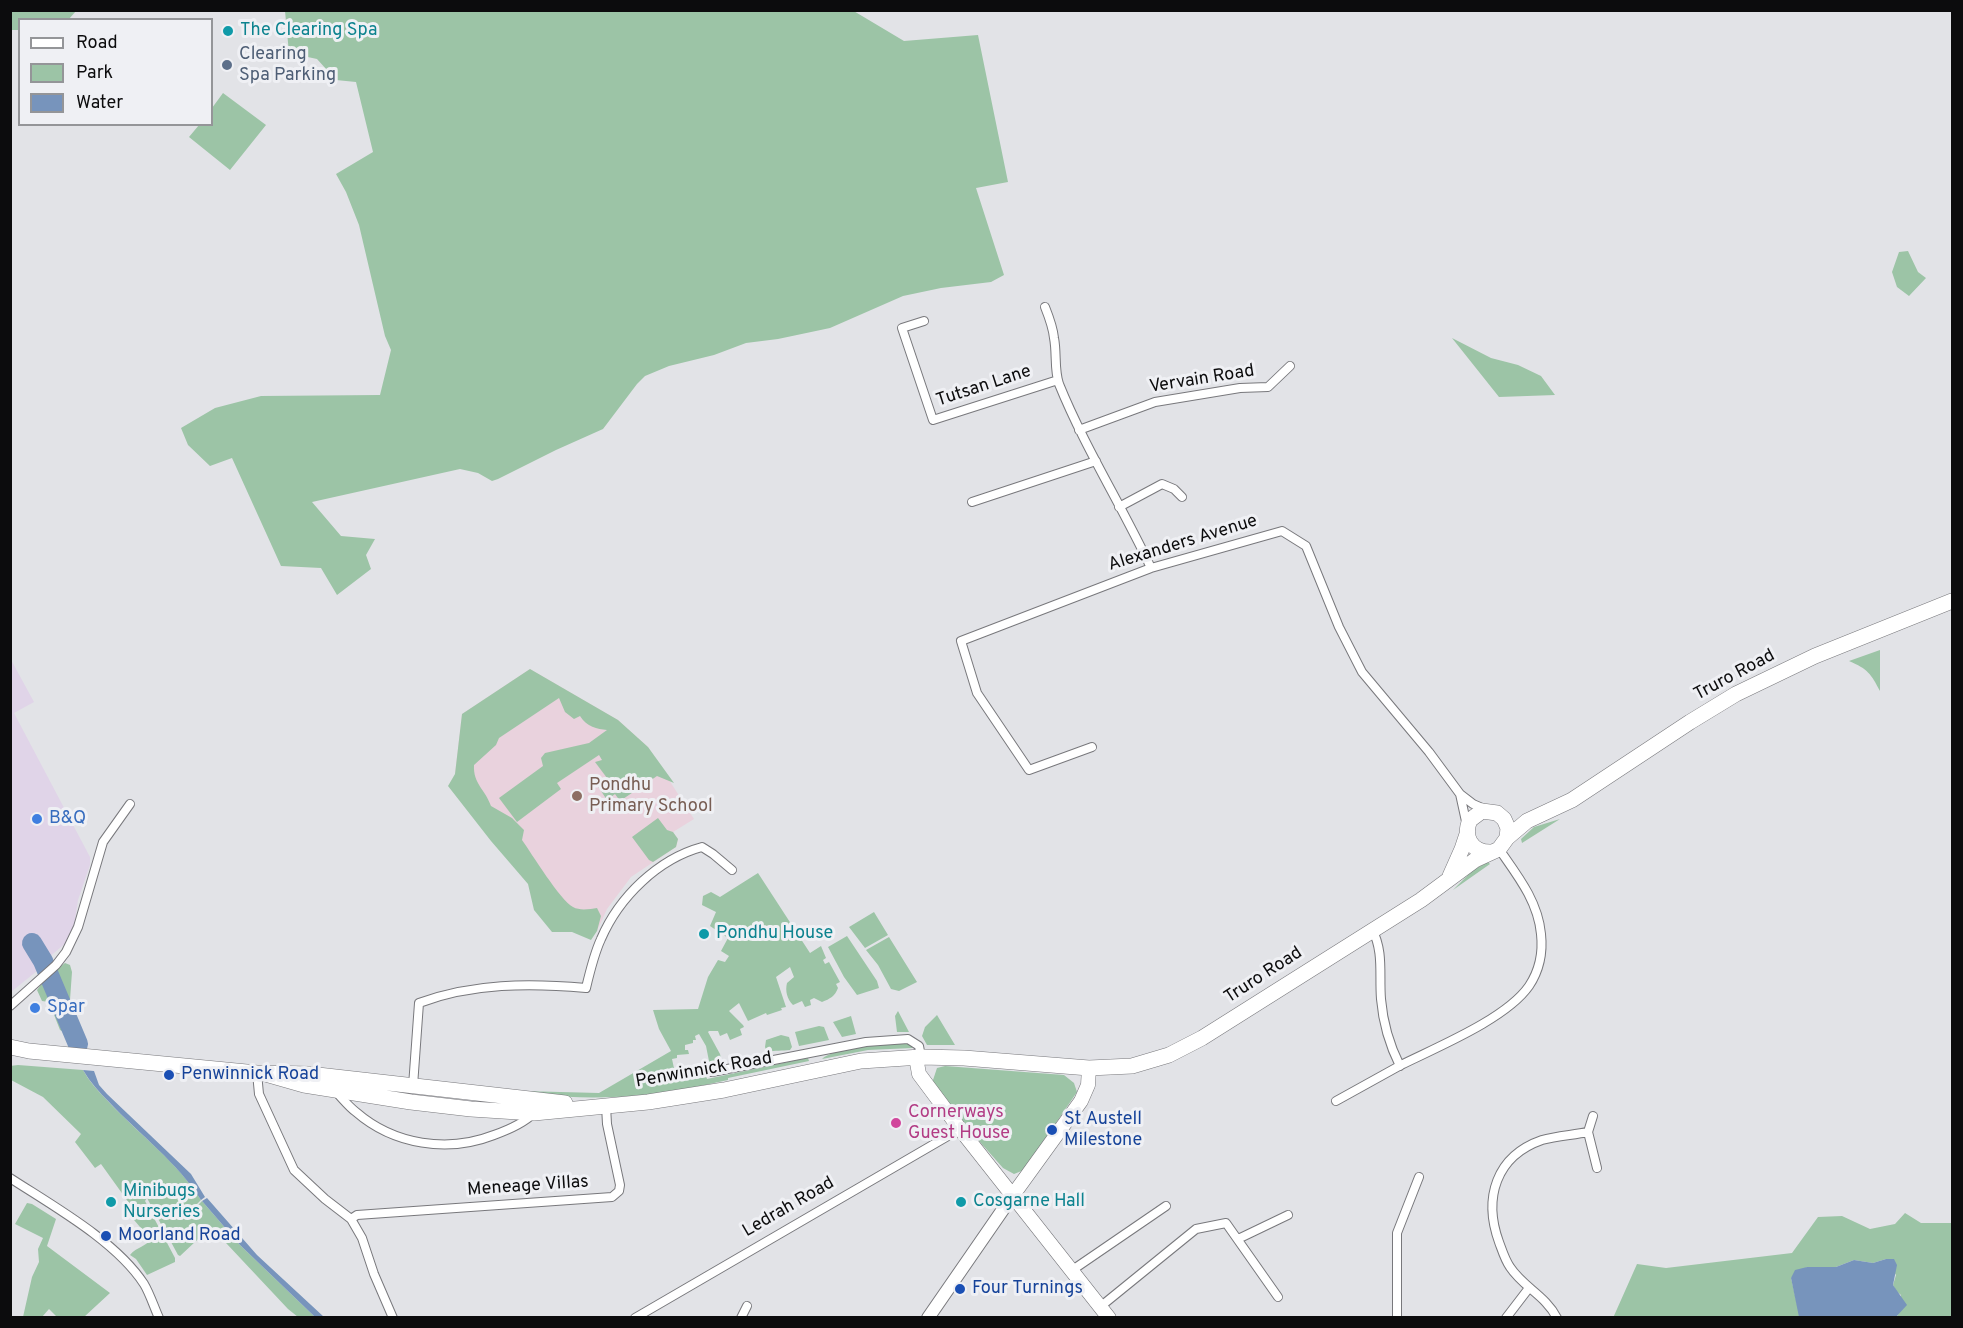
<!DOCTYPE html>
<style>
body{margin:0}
#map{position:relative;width:1963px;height:1328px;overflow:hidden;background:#e2e3e7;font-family:Overpass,sans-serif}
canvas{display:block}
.frame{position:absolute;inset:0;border:12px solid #0c0c0d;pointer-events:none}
.legend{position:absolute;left:18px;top:18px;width:195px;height:108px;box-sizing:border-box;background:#eff0f4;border:2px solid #949598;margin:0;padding:8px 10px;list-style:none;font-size:18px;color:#0c0c0d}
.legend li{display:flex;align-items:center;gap:12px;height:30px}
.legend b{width:30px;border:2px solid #949598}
</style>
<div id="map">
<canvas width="1963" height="1328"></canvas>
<div class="frame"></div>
<ul class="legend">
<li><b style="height:8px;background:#fff"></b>Road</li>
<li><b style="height:16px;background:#9cc4a6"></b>Park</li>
<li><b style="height:16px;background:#7794bc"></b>Water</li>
</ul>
</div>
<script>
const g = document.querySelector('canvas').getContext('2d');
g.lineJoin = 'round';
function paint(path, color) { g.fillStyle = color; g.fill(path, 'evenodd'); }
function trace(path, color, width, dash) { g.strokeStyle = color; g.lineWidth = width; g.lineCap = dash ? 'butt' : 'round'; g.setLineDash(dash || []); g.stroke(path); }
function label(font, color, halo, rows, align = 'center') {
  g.font = font + ' Overpass,sans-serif'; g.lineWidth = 6; g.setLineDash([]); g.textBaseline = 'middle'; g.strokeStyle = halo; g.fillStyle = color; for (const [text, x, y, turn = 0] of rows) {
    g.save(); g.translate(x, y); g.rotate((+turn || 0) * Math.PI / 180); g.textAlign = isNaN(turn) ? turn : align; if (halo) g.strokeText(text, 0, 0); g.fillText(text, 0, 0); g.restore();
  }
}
const commercial = new Path2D(`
 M10,658L34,702L14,713L90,857V865L78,900L74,927L69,936L68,941L47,959L48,962L11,992Z`);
const education = new Path2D(`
 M530,669L618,720L648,747L694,819L673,832L678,839L676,847L631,877L607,909L597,931L557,901L455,774L462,714Z`);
const green = new Path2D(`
 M11,10H76V11L69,19L20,20L19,30H11Z
 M852,10L904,41L978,35L1008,182L976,188L1004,275L991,282L941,288L903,296L830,328L778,339L746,343L714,355L669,366L645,376L637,384L603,429L556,450L498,479L492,481L478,473L460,469L312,502L341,536L375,539L366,555L371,569L337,595L321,568L281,566L232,458L210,466L188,445L181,428L215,408L261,396L380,395L391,350L385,336L359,225L346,192L336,174L373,152L356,82L336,80L317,59L289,53L285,11Z
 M223,93L266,125L230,170L189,137L199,125L212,124V108Z
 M1908,251L1918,272L1926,278L1909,296L1897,287L1892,272L1899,252Z
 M1452,338L1491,358L1518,365L1541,376L1555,395L1499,397Z
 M1880,650V691C1871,674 1868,669 1849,661Z
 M530,669L618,720L648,747L674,783L657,776L620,801L615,794L607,800L597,785L607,778L595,762L602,760L599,755L557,783L561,789L517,822L499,798L543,766L541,758L545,753L589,743L607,730C597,729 587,727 580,716L574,719L565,712L559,698L499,738L496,745L474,765C473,784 485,789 491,806L512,818L524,830L522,840C532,854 560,900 573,907C580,911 590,909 597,908L601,916L597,931L591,940L572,932H552L534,910L528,884L491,841L448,786L455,774L462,714Z
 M658,818L667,830L673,832L678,839L676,847L653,862L649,860L632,837Z
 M1560,819L1522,843L1521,839L1534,827Z
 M1488,862L1490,864L1453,890L1473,870Z
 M758,873L810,953L821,946L826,958L823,960L825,964L829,962L840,982L836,984L838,988C835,996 830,999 822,1002L814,998L810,1000L811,1005L805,1007L802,1001L793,1005C787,999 785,991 787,983L794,977L790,967L776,977L786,1007L781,1008L782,1010L767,1015L766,1013L748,1021L739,1003L729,1011L743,1025L744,1027L740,1029L742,1035L730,1040L727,1033L720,1036L718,1031H709L708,1032L720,1054L722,1063L710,1066L706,1046L699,1034L695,1036L696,1040H693V1043L685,1045V1050H688L689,1054L677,1055V1058L672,1059L677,1082L680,1081L681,1073L699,1070L701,1068L705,1069L707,1079L802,1059L808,1058L809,1061L728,1078V1080C697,1087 664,1094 632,1096C582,1100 533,1095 483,1090L599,1093L671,1051L659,1029L653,1010L698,1009L708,977L718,960L725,962L729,956L721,951L728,938L710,926L716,912L702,905L703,896L711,892L720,897Z
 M874,912L888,935L865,948L849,927Z
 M847,936L877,981L879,988L857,995L844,977L828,947Z
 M889,937L917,982L899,991L891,989L878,965L866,950Z
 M30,945L42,967L38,970L25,948Z
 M65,963L70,965L72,972L70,1000L78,1027L74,1030L52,973Z
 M47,977L71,1031L66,1033L60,1030L49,1002L42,1001L37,990Z
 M898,1011L909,1032H897L895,1016Z
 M937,1015L955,1045H927L922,1036L925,1027Z
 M851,1016L856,1034L842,1037L833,1022Z
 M819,1026L824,1027L829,1040L799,1046L795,1032Z
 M781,1035L789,1037L792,1047L790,1050C782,1051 776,1050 767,1052L765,1047L766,1040Z
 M906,1043L912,1045V1048L868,1050L822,1059C832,1048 889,1044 906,1043Z
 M18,1065L83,1070C89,1081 97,1090 106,1099C136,1132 178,1162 201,1200L191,1210L186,1220L192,1211L202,1201L240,1245L315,1317H298L288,1309L211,1227L180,1256L178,1255L171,1242L181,1230L169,1239L147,1198L145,1201L175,1258V1262L147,1275L136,1259L130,1255C136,1247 148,1246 153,1237L140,1227L123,1207L129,1203L101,1164L95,1168L75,1142L81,1134L43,1097L11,1080L10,1066Z
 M945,1066L1064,1075L1074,1083L1077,1092L1024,1170L1014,1174L1003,1168L933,1089V1080L937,1068Z
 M27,1203L32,1204L56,1219L47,1246L110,1293L84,1317H57L49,1309L42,1317H23L32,1277L39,1262L38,1249L43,1238L15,1224Z
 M1905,1213L1921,1223H1952V1317H1895L1898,1315L1901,1295L1896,1291L1893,1285L1896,1275L1886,1259L1873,1263L1854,1260L1836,1267H1807L1791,1278L1800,1317L1613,1318L1637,1264L1666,1268L1792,1253L1818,1217L1842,1216L1870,1229L1895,1224Z`);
const water = new Path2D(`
 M35,941L47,960L48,962L42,967L30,945Z
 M52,973L74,1030L71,1031L47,977Z
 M83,1070L94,1071L99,1085L107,1094L191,1174L205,1197L201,1200C178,1163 139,1134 109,1102C99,1092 90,1082 83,1070Z
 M207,1198L257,1255L324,1317H315L240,1245L202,1201Z
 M1886,1259H1894L1897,1265L1893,1285L1907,1305L1895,1318L1799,1317L1791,1278L1795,1270L1807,1267H1836L1854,1260L1873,1263Z`);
const river = new Path2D(`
 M32,943L43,961L78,1044`);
const street = new Path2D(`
 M1045,307C1049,317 1053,328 1054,338C1057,353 1054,370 1059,384C1085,448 1122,506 1151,568
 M924,321L902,328L933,420L1058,380
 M1079,430L1155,402L1240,388L1268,387L1290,366
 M972,502L1096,461
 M1119,507L1162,484L1174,489L1182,497
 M1092,747L1029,770L977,693L961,641L1151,568L1282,531L1306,546L1339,627L1362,672L1429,752L1460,794L1473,804L1487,810
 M1460,794L1467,826
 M1372,929C1384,952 1379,974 1381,999C1383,1023 1389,1044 1400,1066
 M10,1006L56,965L66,952L78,927L103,842L130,804
 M712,1072L866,1042L908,1039L919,1046L921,1057
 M257,1073L259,1094L294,1170L325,1199L351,1219L362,1238L374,1274L393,1318
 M413,1086L419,1003C472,983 530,983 586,988C590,971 594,954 601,939C619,897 658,859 702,847L713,854L732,870
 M336,1092C343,1099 349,1107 356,1112C394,1145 448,1153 494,1135C508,1130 523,1124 534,1113
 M1336,1101C1358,1089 1379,1077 1401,1065C1437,1047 1506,1019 1529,986C1539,971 1543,952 1541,934C1538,901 1517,875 1499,849
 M1593,1116L1588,1132L1597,1168
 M10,1178C53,1206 116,1241 144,1284C150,1294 154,1307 159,1318
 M351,1219L357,1215L612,1197L619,1191L620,1185L607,1124L606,1106
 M1238,1239L1288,1215
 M1071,1271L1166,1206
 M1100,1307L1196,1229L1226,1223L1278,1297
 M635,1318L960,1129
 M741,1318L747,1306
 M1397,1318V1233L1419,1177
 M1506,1318L1529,1288
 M1557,1318C1546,1296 1523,1287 1510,1267C1505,1260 1502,1250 1499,1242C1483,1198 1496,1156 1542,1140C1556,1136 1573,1135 1588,1132`);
const secondary = new Path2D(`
 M928,1318L1013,1195`);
const primary = new Path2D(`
 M916,1057L919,1074L960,1129L1109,1318
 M1013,1195L1081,1101L1088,1085L1089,1068`);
const highway = new Path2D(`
 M1507,838L1527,821L1572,800L1690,722L1736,694L1815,656L1952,601
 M1450,876L1462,849L1467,834
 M10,1047L29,1051L257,1073L309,1074L565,1103
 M262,1073L304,1085L411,1102L471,1109L534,1113L648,1102L724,1090L861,1061L921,1057L964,1058L1089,1068L1132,1066L1169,1055L1202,1038L1421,900L1475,860L1499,849L1507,838L1508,828L1504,819L1497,813L1482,811L1470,820C1463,836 1471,852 1490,852`);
const markers = [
 [228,31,6,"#0f9aa8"],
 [227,65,6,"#5c6f8a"],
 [577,796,6,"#8d6e63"],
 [37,819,6,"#3f7fe0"],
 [704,934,6,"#0f9aa8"],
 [35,1008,6,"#3f7fe0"],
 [169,1075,6,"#1a4fb4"],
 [896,1123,6,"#d1479c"],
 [1052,1130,6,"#1a4fb4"],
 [111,1202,6,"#0f9aa8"],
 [961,1202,6,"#0f9aa8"],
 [106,1236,6,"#1a4fb4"],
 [960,1289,6,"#1a4fb4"]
];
const cultureNames = [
 ["The Clearing Spa",240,31],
 ["Pondhu House",716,934],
 ["Minibugs",123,1192],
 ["Nurseries",123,1213],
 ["Cosgarne Hall",973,1202]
];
const serviceNames = [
 ["Clearing",239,55],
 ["Spa Parking",239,76]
];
const streetNames = [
 ["Vervain Road",1202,380,-9],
 ["Tutsan Lane",984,387,-18],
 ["Alexanders Avenue",1183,544,-17],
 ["Truro Road",1735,676,-28],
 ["Truro Road",1264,976,-33],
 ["Penwinnick Road",704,1071,-10],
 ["Meneage Villas",528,1187,-4],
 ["Ledrah Road",789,1208,-30]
];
const educationNames = [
 ["Pondhu",589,786],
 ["Primary School",589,807]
];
const shopNames = [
 ["B&Q",49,819],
 ["Spar",47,1008]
];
const transitNames = [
 ["Penwinnick Road",181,1075],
 ["St Austell",1064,1120],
 ["Milestone",1064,1141],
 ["Moorland Road",118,1236],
 ["Four Turnings",972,1289]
];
const hotelNames = [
 ["Cornerways",908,1113],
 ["Guest House",908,1134]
];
paint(commercial, '#e0d4e8');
paint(education, '#e9d2dd');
paint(green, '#9cc4a6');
paint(water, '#7794bc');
trace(river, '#7794bc', 20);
trace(street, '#78787c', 10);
trace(secondary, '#78787c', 14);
trace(primary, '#78787c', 15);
trace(highway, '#78787c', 16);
trace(street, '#fff', 8);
trace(secondary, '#fff', 12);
trace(primary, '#fff', 14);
trace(highway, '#fff', 15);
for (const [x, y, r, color] of markers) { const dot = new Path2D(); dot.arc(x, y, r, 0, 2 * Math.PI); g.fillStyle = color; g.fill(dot); trace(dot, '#eff0f4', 2); }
label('18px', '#0d838f', '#eff0f4', cultureNames, 'left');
label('18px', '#4e5e75', '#eff0f4', serviceNames, 'left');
label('18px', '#0c0c0d', '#eff0f4', streetNames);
label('18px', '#785e54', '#eff0f4', educationNames, 'left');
label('18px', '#366cbe', '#eff0f4', shopNames, 'left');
label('18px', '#164399', '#eff0f4', transitNames, 'left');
label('18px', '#b23c85', '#eff0f4', hotelNames, 'left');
</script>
